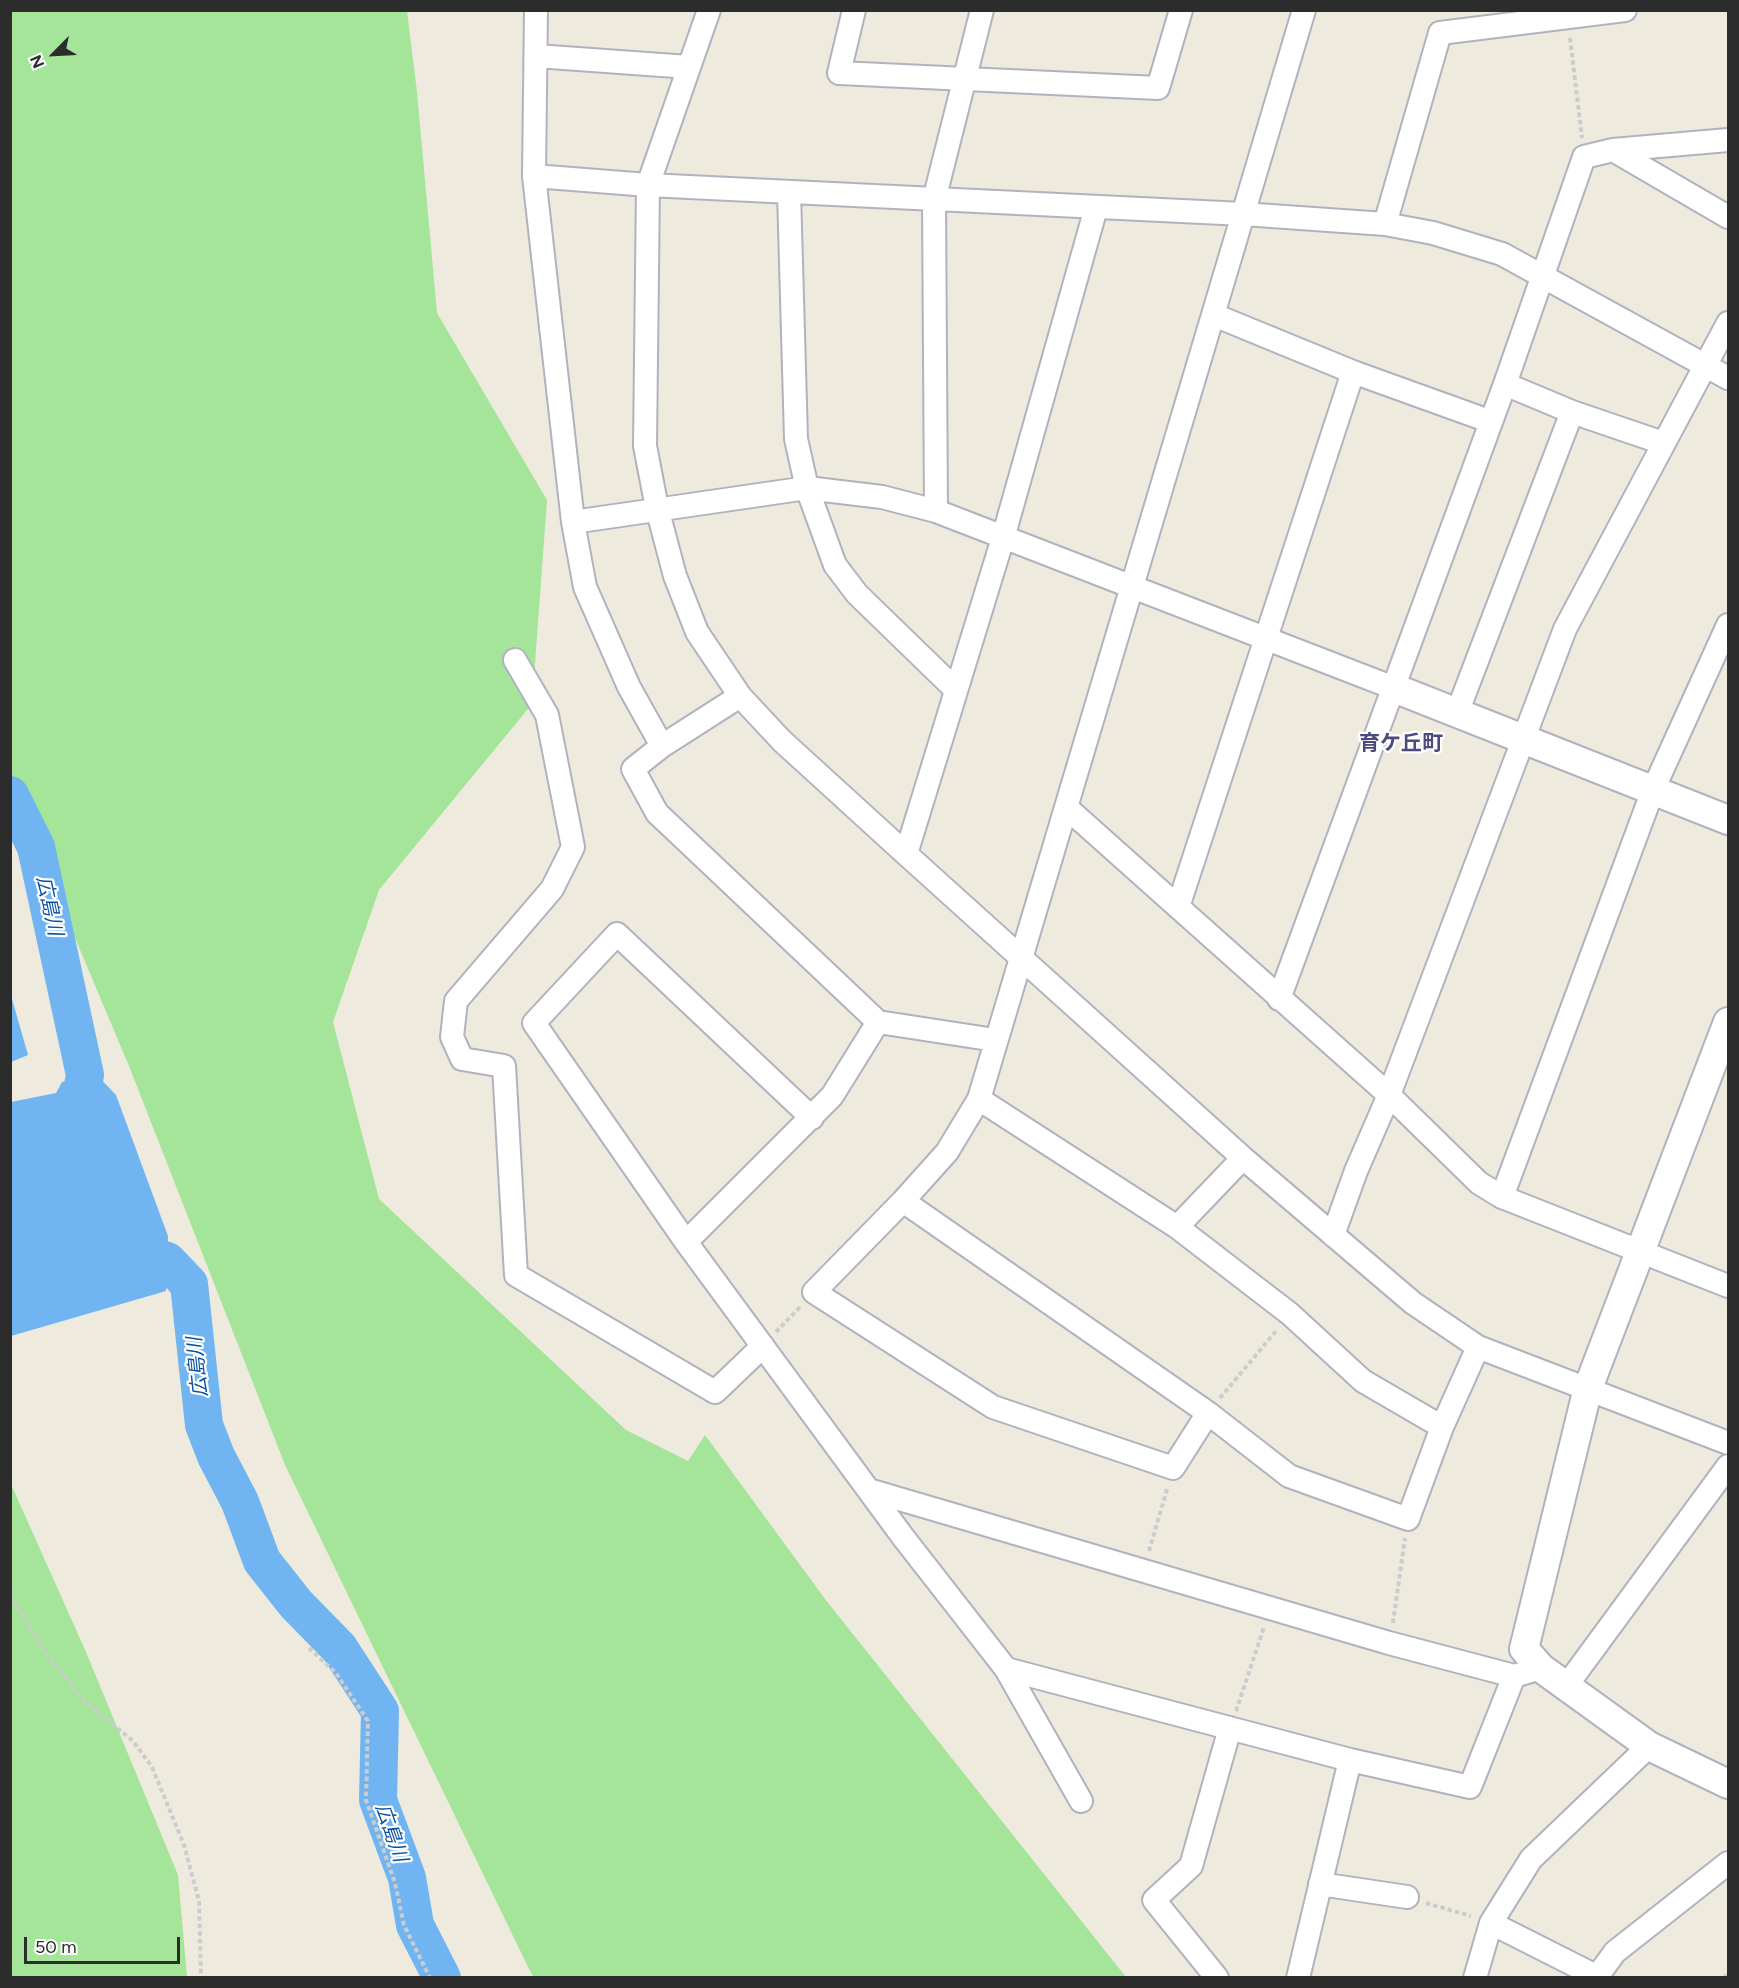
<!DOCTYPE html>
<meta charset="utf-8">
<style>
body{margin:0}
#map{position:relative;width:1739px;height:1988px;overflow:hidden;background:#eeeade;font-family:Figtree,sans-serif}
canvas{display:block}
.frame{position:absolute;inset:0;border:12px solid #2c2c2c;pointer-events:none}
.north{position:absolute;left:24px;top:24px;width:60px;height:60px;-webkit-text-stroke:4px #fff;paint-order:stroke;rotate:246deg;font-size:16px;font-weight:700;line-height:24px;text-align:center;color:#2c2c2c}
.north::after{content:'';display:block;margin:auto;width:21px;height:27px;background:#2c2c2c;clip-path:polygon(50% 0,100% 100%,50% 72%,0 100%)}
.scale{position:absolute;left:24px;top:1937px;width:156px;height:27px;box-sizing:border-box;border:3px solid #2c2c2c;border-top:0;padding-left:8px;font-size:18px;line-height:21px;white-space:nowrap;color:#2c2c2c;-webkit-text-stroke:4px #fff;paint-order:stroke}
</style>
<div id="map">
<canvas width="1739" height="1988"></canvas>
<div class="frame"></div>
<div class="north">N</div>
<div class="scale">50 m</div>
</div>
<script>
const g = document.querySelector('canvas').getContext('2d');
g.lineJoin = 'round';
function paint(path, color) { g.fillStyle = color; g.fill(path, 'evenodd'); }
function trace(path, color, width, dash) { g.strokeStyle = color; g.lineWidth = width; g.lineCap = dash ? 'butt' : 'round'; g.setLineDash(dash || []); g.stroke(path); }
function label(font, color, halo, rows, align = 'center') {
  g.font = font + ' Figtree,"Noto Sans JP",sans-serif'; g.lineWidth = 4.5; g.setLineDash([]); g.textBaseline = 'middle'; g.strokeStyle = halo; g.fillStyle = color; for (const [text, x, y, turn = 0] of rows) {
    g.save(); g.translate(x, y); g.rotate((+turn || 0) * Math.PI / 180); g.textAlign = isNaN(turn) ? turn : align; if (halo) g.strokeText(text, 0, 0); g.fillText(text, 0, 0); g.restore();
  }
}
const green = new Path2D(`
 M10,11H407L417,92L437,313L547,500L532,704L379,890L333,1022L379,1199L626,1430L688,1461L705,1435L825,1599L1126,1977L535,1978L531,1973L285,1465L129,1066L11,786Z
 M10,1482L86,1652L178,1875L187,1977H11Z`);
const water = new Path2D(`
 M10,992L28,1055L11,1062H10Z
 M95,1073L116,1095L168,1236L166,1291L11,1336V1102L56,1093L62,1082Z`);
const river = new Path2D(`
 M10,795L36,847L85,1075L76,1124
 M120,1247L167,1261L189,1284L204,1425L216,1456L240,1502L262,1561L296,1604L339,1648L380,1711L378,1800L407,1878L415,1925L442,1978`);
const path = new Path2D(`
 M1570,38L1582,138
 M776,1332L800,1307
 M1220,1398L1277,1330
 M1149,1551L1168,1486
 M10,1595L49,1657L84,1701L133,1741L152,1767L184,1845L199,1901L201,1978
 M1393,1623L1405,1538
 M309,1648L336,1673L368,1721L366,1800L395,1883L404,1925L430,1978
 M1236,1711L1264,1627
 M1426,1903L1471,1916
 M1724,1978L1728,1973`);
const minor = new Path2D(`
 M536,10L534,176L573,522L807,488L882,497L936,511L1394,688
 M709,10L648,185L645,446L657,508L675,576L697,632L740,696L782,741L906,854L1243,1158L1413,1303L1478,1347L1728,1443
 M854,10L839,73L1158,88L1181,10
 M1304,10L979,1099L947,1152L903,1201L1208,1413L1289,1476L1408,1519L1442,1427
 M536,56L689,67
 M1613,150L1728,217
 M534,176L648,185L1243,214L1385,224L1433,233L1502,254L1728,378
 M789,192L796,439L807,488L835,565L857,594L956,690
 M1385,224L1440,33L1625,10
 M1214,315L1353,372L1489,421
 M1505,384L1572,412L1663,443
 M936,511L934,200L982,10
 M573,522L585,587L629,687L662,746
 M515,660L547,715L573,847L552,889L456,1001L452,1037L462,1059L504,1066L516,1275L715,1392L763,1346
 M1457,713L1572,412
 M1067,808L1389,1095L1479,1183L1502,1197L1728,1286
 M906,854L1003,538L1096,208
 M1178,907L1353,372
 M1279,999L1505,384L1584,157L1613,150L1728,140
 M878,1022L995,1040
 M979,1099L1177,1227L1290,1314L1363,1381L1442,1427L1478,1347
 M812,1118L617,934L534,1023L686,1242L903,1537L1006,1669L1081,1801
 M1502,1197L1653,790L1728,625
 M903,1201L814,1292L993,1407L1173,1468L1208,1413
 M1177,1227L1243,1158
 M1333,1235L1356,1171L1389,1095L1565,629L1728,323
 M686,1242L832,1096L878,1022L657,813L633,769L662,746L740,696
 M872,1491L1389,1643L1514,1676L1541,1668
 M1006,1669L1350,1760L1470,1787L1514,1676
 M1567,1685L1728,1466
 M1320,1884L1407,1897
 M1491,1923L1596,1976
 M1217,1978L1154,1900L1191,1866L1230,1728
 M1298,1978L1350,1760
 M1475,1978L1491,1923L1531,1859L1649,1746
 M1596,1978L1615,1952L1728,1863`);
const tertiary = new Path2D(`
 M1394,688L1728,820
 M1728,1022L1588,1388L1524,1649L1541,1668L1649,1746L1728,1784`);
const waterNames = [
 ["広島川",49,906,78],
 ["広島川",198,1367,-96],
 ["広島川",391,1833,71]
];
const quarterNames = [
 ["育ケ丘町",1401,744]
];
paint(green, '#a5e59a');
paint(water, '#70b5f1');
trace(river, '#70b5f1', 38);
trace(minor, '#b2b2bf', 26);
trace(tertiary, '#b2b2bf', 32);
trace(path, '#ccc', 4, [4.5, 3]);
trace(minor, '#fff', 22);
trace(tertiary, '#fff', 28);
label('italic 20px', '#0b50a0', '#fff', waterNames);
label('bold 21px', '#4c4b7e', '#fff', quarterNames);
</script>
